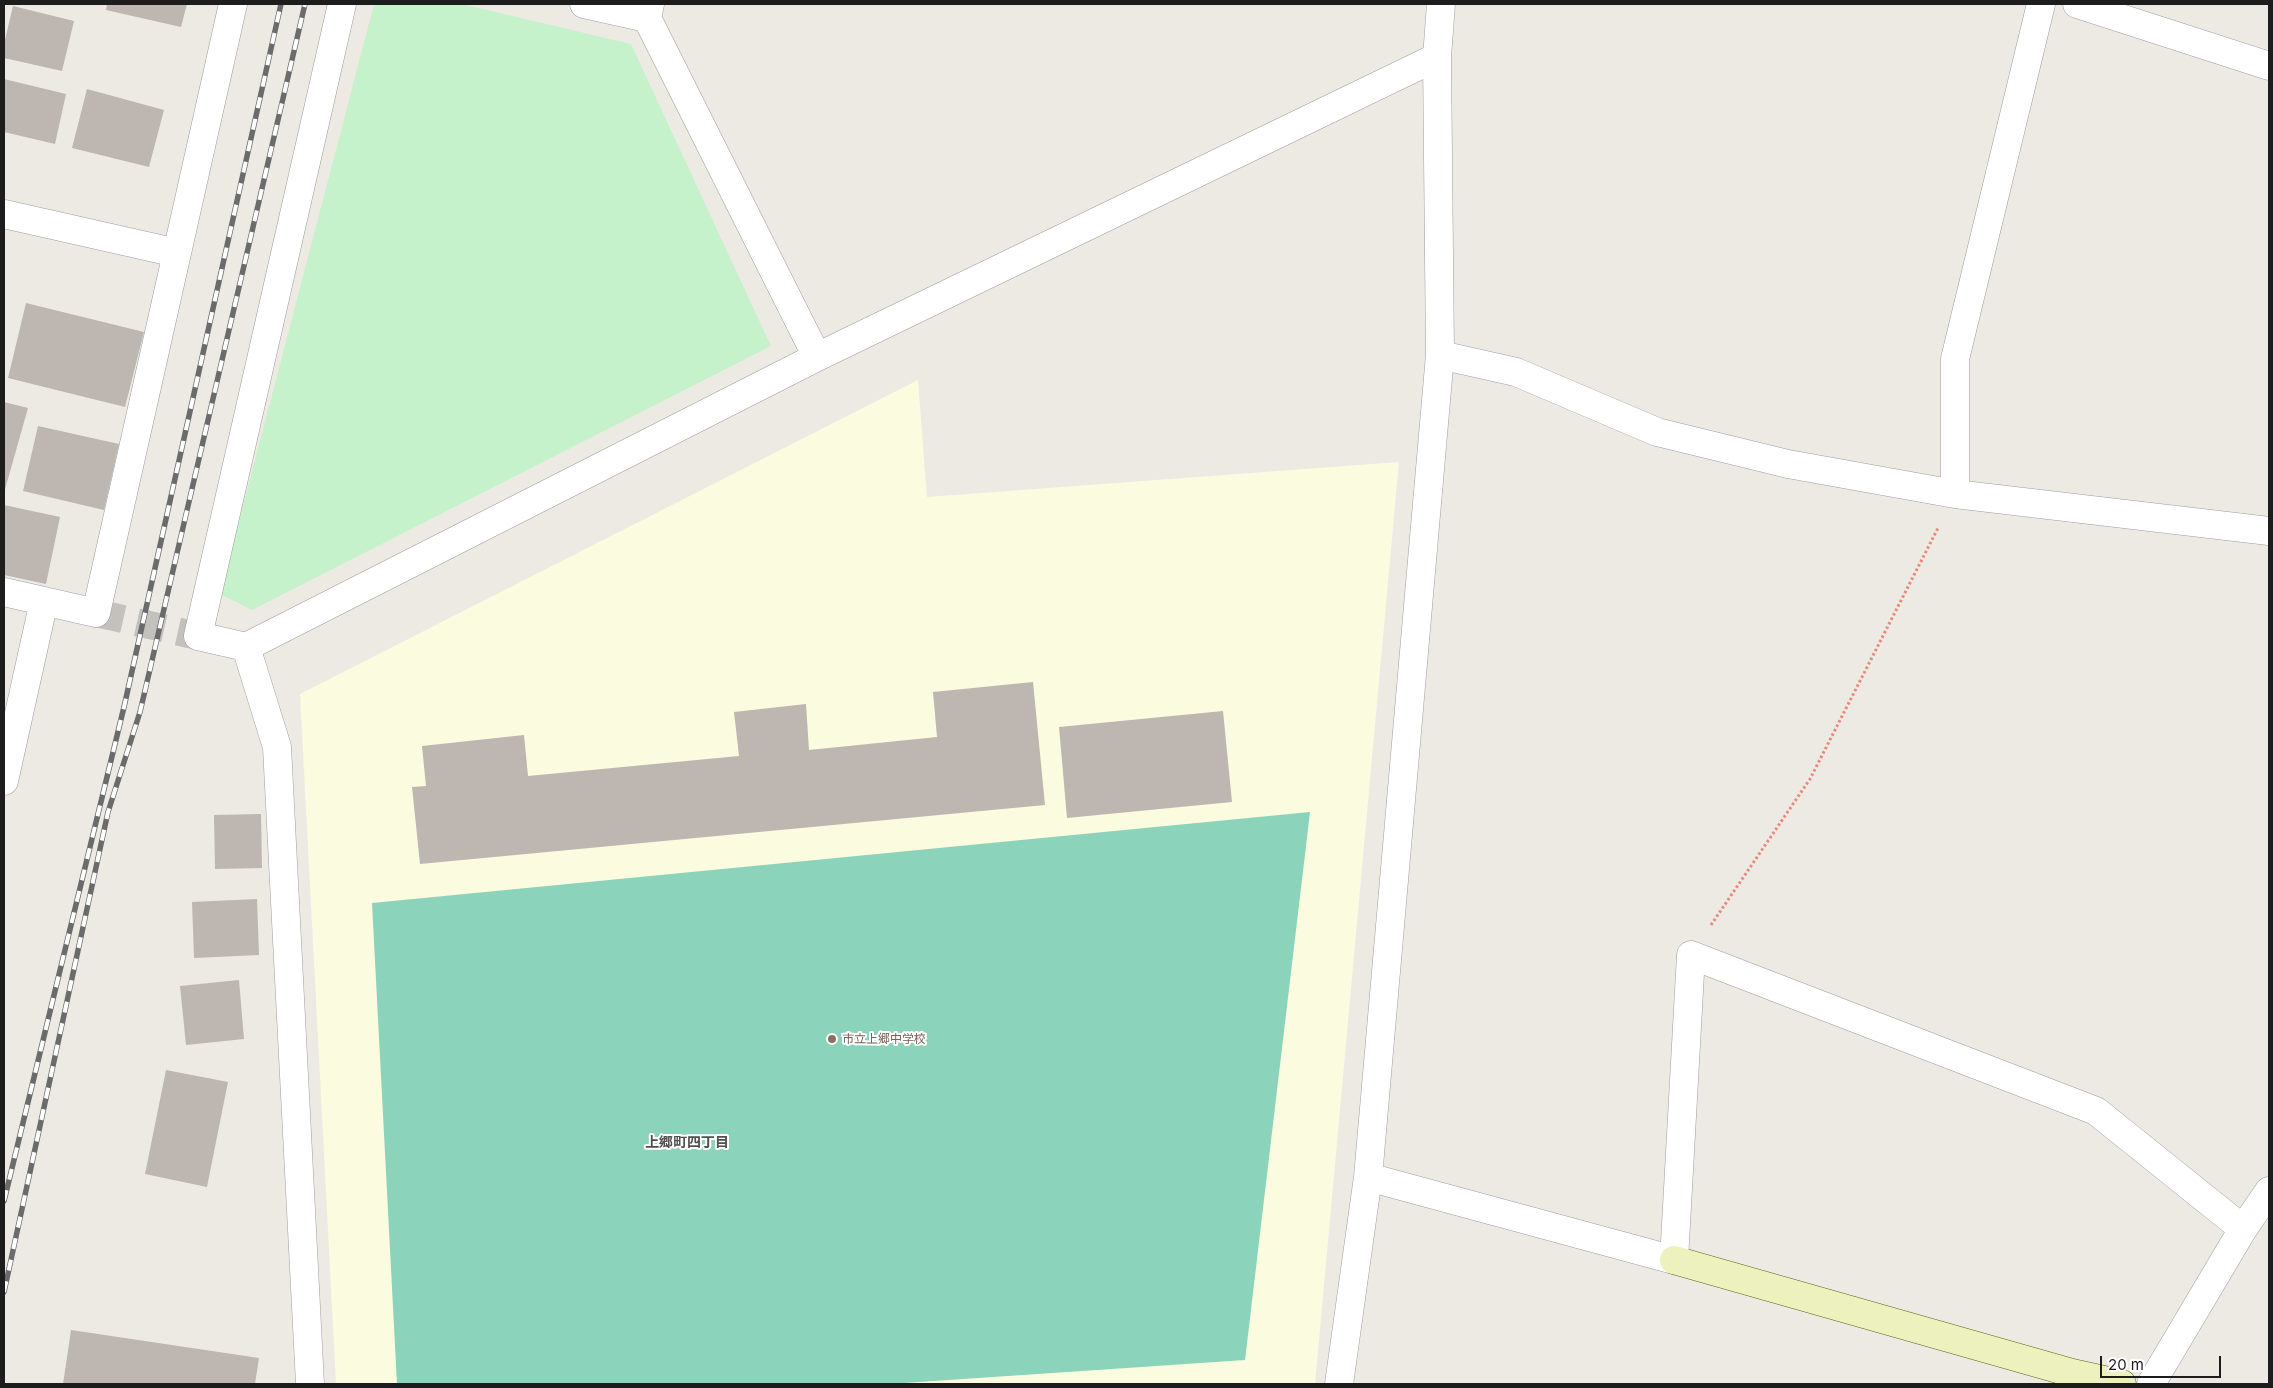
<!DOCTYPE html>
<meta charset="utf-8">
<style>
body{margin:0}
#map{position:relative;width:2273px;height:1388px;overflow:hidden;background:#edeae4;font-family:Inter,sans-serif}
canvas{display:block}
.frame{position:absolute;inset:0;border:5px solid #1d1d1d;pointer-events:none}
.scale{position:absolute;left:2100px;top:1356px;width:121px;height:22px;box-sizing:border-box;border:2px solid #1d1d1d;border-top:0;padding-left:6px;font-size:15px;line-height:18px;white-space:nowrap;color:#1d1d1d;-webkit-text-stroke:4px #fff;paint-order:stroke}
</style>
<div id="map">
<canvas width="2273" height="1388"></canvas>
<div class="frame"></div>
<div class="scale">20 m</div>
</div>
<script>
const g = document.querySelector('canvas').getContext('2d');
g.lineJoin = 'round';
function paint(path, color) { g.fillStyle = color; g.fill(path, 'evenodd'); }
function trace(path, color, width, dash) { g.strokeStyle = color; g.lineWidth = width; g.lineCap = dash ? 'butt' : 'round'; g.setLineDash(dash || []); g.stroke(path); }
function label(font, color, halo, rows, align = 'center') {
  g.font = font + ' Inter,"Noto Sans JP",sans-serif'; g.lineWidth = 4; g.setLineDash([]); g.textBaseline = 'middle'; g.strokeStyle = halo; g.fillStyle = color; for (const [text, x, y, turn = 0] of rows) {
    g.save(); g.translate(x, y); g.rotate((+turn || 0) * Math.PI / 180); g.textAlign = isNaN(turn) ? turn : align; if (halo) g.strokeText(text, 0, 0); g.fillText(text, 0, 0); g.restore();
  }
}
const education = new Path2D(`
 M918,380L927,497L1399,462L1315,1384H336L300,694Z`);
const park = new Path2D(`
 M374,4H462L631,44L771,346L252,610L220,594Z`);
const pitch = new Path2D(`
 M1310,812L1245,1360L889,1384H397L372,903Z`);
const building = new Path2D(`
 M107,4H187L181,27L106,10Z
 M13,6L74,21L62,71L4,58V44Z
 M4,79L66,94L55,144L4,132Z
 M87,89L164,110L149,167L72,148Z
 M26,303L144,332L125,407L8,378Z
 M4,402L28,408L4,493Z
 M38,426L119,444L104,510L23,491Z
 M4,505L60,517L46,584L4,575Z
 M1033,682L1045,805L420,864L412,787L426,786L422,746L524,735L528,776L739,756L734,712L806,704L809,750L937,737L933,692Z
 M1223,711L1232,802L1067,818L1059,727Z
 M261,814L262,868L215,869L214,815Z
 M257,899L259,955L194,958L192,902Z
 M239,980L244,1039L186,1045L180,986Z
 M166,1070L228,1082L207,1187L145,1174Z
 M71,1330L259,1358L255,1384H63Z`);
const streetTunnel = new Path2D(`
 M96,613L198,636`);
const path = new Path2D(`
 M1711,925L1810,779L1938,528`);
const street = new Path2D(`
 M342,4L198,636L246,647L817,357L1437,57
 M584,4L647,18
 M650,4L647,18L817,357
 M2077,4L2269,66
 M4,214L177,253
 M1440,355L1516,372L1657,432L1788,464L1955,494L2269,531
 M1955,494V359L2041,4
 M4,592L96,613L233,4
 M246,647L277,747L310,1384
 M4,781L44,601
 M1368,1177L1674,1260L1691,955L2096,1111L2243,1229
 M1339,1384L1368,1177L1440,355L1437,57L1441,4
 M2151,1384L2243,1229L2269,1191`);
const secondary = new Path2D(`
 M1674,1260L2072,1373L2122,1384`);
const rail = new Path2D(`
 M4,1201L124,707L281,4
 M4,1292L108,812L140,712L305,4`);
const markers = [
 [832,1039,5,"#8d6e63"]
];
const educationNames = [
 ["市立上郷中学校",842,1039]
];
const neighbourhoodNames = [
 ["上郷町四丁目",687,1143]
];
paint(education, '#fafbdf');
paint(park, '#c5f2cb');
paint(pitch, '#8bd3ba');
paint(building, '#bdb6b1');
trace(streetTunnel, '#c3c1bc', 28, [28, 14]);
trace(street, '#9e9e9e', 29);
trace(secondary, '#596612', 29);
trace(path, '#e98979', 3, [2.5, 2.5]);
trace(street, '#fff', 28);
trace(secondary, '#edf1bd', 28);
trace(rail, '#6b6b6b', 5.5);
trace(rail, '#fff', 4, [11]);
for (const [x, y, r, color] of markers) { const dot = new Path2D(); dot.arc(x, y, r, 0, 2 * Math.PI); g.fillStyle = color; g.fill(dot); trace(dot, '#fff', 2); }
label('12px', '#785e54', '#fff', educationNames, 'left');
label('bold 14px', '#505050', '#fff', neighbourhoodNames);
</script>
